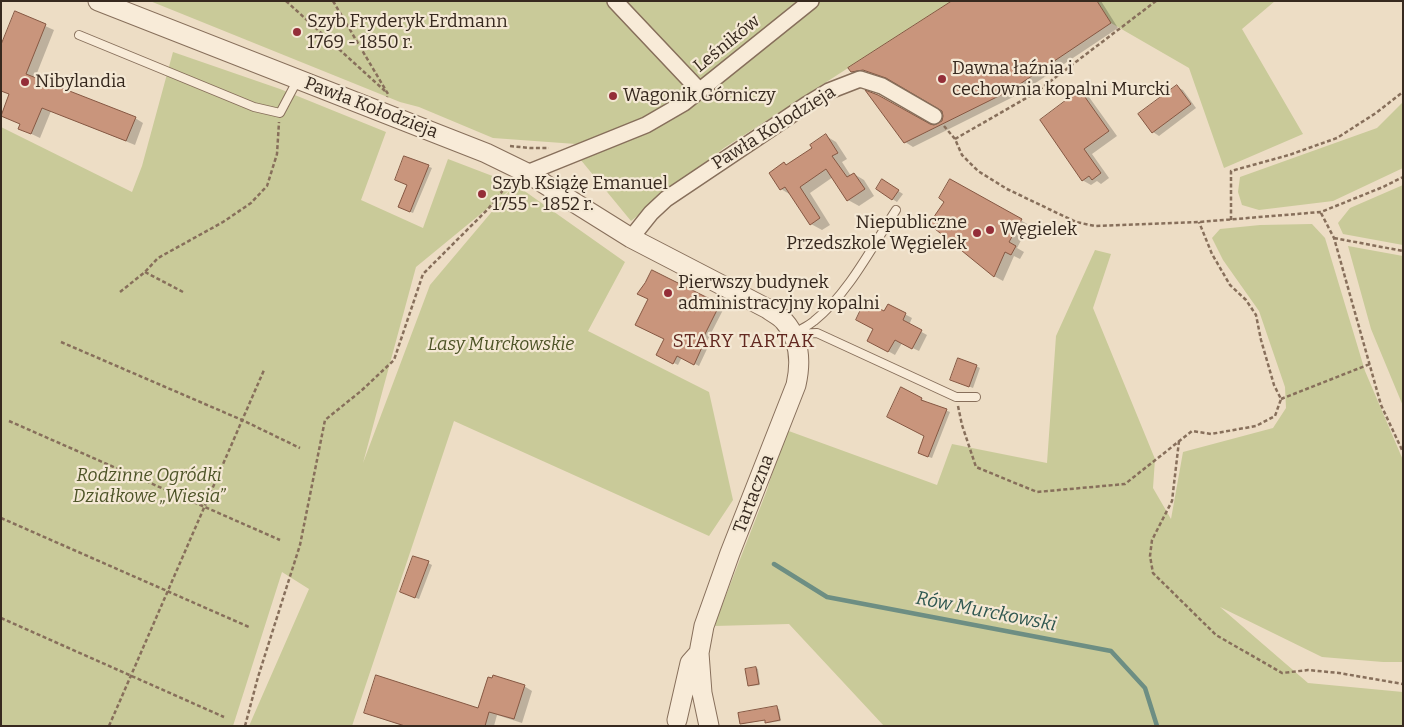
<!DOCTYPE html>
<meta charset="utf-8">
<style>
body{margin:0}
#map{position:relative;width:1404px;height:727px;overflow:hidden;background:#edddc5;font-family:Bitter,serif}
canvas{display:block}
.frame{position:absolute;inset:0;border:2px solid #37291f;pointer-events:none}
</style>
<div id="map">
<canvas width="1404" height="727"></canvas>
<div class="frame"></div>
</div>
<script>
const g = document.querySelector('canvas').getContext('2d');
g.lineJoin = 'round';
function paint(path, color) { g.fillStyle = color; g.fill(path, 'evenodd'); }
function trace(path, color, width, dash) { g.strokeStyle = color; g.lineWidth = width; g.lineCap = dash ? 'butt' : 'round'; g.setLineDash(dash || []); g.stroke(path); }
function label(font, color, halo, rows, align = 'center') {
  g.font = font + ' Bitter,serif'; g.lineWidth = 4.5; g.setLineDash([]); g.textBaseline = 'middle'; g.strokeStyle = halo; g.fillStyle = color; for (const [text, x, y, turn = 0] of rows) {
    g.save(); g.translate(x, y); g.rotate((+turn || 0) * Math.PI / 180); g.textAlign = isNaN(turn) ? turn : align; if (halo) g.strokeText(text, 0, 0); g.fillText(text, 0, 0); g.restore();
  }
}
const green = new Path2D(`
 M150,1H952L724,148L631,221L580,159L616,129L576,144L493,138L419,107L400,102Z
 M1097,1H1275L1242,29L1303,134L1224,168L1189,68L1111,23Z
 M173,52L280,89L386,132L361,200L423,228L448,159L516,185L625,262L588,331L709,392L733,500L709,536L454,421L352,726H249L309,589L282,572L233,726H1V127L132,192L142,166ZM511,189L430,285L363,463L416,267Z
 M1403,102V168L1333,201L1259,210L1242,205L1238,192L1240,177L1377,128Z
 M1403,185V245L1343,234L1338,223L1350,208Z
 M1312,224L1325,238L1365,371L1403,460V662H1383L1322,657L1220,607L1308,683L1403,692V726H884L789,624L714,626L767,490L786,430L937,485L952,444L1047,463L1056,336L1095,250L1111,254L1093,308L1155,459L1153,488L1171,519L1183,452L1273,428L1286,408L1285,387L1259,311L1223,260L1212,238L1220,229L1260,225Z
 M1348,246L1403,256V406L1371,329Z`);
const shadow = new Path2D(`
 M954,1H1101L1118,28L1019,94L913,147L905,142L943,122L945,115L943,110L896,82L872,74L861,76L852,71Z
 M16,13L54,30L35,78L135,118L143,123L135,145L51,111L40,138L19,128L21,124L10,94L1,91Z
 M1177,87L1183,90L1196,108L1159,136L1153,132Z
 M1080,92L1089,97L1117,136L1092,154L1109,178L1101,184L1097,181L1091,185L1082,180Z
 M826,136L836,142L847,159L842,162L851,176L854,174L864,180L874,196L859,206L848,200L833,177L810,193L830,225L822,230L811,224L791,195L781,189L784,163L787,165L814,148Z
 M405,157L432,168L413,213L403,209L408,185Z
 M883,181L903,194L897,202L877,189Z
 M950,181L1029,225L1017,248L1024,252L1020,259L1014,256L1003,281L994,276L930,223L946,201Z
 M653,271L724,308L704,347L707,349L699,366L682,357L678,365L658,355L666,339L649,299Z
 M888,305L912,318L909,325L927,335L919,351L902,343L895,355L868,340Z
 M976,366L980,368L973,388L956,381Z
 M901,389L925,401V402L950,412L932,458L923,455L926,435Z
 M428,563L432,565L419,599L401,592Z
 M756,668L758,669L760,685L751,686H749Z
 M524,686L532,691L522,723L497,715L494,726H403L374,716L366,712L479,709Z
 M777,708L779,709L781,721L768,723L766,720L741,724Z`);
const stream = new Path2D(`
 M774,564L827,597L1111,651L1145,688L1157,726`);
const building = new Path2D(`
 M952,1H1097L1111,23L1011,90L904,143L865,90L878,95L930,124L934,125L942,121L943,116L942,111L886,78L863,70L851,72L848,68Z
 M15,11L46,24L26,74L136,117L126,141L42,108L31,134L18,129L20,124L1,116L9,94L1,91V45Z
 M1177,85L1191,104L1152,133L1138,114Z
 M1080,90L1109,131L1084,149L1101,173L1092,180L1089,176L1082,181L1040,120Z
 M826,134L838,153L832,156L847,177L854,173L865,189L847,201L826,169L800,187L820,218L810,225L785,187L780,190L769,173L784,162L786,165L812,148L810,145Z
 M404,156L429,165L410,212L398,207L407,185L395,180Z
 M882,179L899,190L892,200L876,189Z
 M950,179L1022,219L1009,242L1016,246L1011,255L1005,252L994,277L929,224L944,202L939,198Z
 M652,270L720,304L700,344L703,345L694,365L677,356L673,364L656,355L664,339L635,325L648,299L637,294L645,283Z
 M865,301L884,311L888,304L906,313L903,320L922,330L912,349L895,340L888,352L867,341L873,329L856,320Z
 M958,358L977,365L969,387L950,380Z
 M901,387L922,398L921,400L947,409L928,457L918,453L924,436L887,417Z
 M413,556L429,561L415,598L400,592Z
 M756,667L759,684L748,686L745,669Z
 M376,675L478,708L488,677L492,678L493,675L525,685L514,719L489,712L485,726H405L364,713Z
 M777,706L780,720L765,723V720L740,724L738,713Z`);
const path = new Path2D(`
 M286,1L385,91
 M333,1L388,94L387,97
 M944,126L955,139L962,155L978,171L1007,189L1076,222L1095,226L1199,222L1321,212L1383,187L1403,177
 M955,139L1035,93L1156,1
 M510,146L530,148H549
 M1321,213L1334,238L1381,405L1403,452
 M1231,220V171L1289,155L1337,138L1376,113L1403,92
 M1334,238L1403,251
 M145,272L183,292
 M120,292L145,272L158,258L223,222L251,203L267,186L277,154L279,122
 M61,342L242,420L300,448
 M1281,399L1370,364
 M958,406L962,425L976,467L1037,492L1125,484L1192,431L1211,434L1256,426L1275,416L1281,399L1274,385L1261,340L1256,315L1246,300L1230,285L1212,254L1199,222
 M9,421L280,540
 M1179,441L1172,501L1152,540L1150,556L1153,573L1216,635L1282,673L1308,670L1339,673L1403,684
 M1,518L249,627
 M1,618L224,717
 M109,726L264,370
 M245,726L258,677L300,545L325,420L361,391L394,360L423,274L488,209L501,193L508,181`);
const service = new Path2D(`
 M79,35L254,107L280,113L298,79
 M795,333C801,329 808,326 814,321C848,294 872,247 896,210
 M793,334L817,333L956,397H976`);
const minor = new Path2D(`
 M615,1L700,91
 M527,173L646,125L684,103L811,1
 M631,238L651,213L666,199L806,105L829,91L860,79L882,86L934,116`);
const tertiary = new Path2D(`
 M98,1L486,153L527,173L631,238L768,309C773,313 780,316 784,321C800,339 801,363 796,385L730,553L704,626L699,653L702,693L709,726
 M677,720L690,663L698,654`);
const markers = [
 [297,32,5,"#942e38"],
 [942,79,5,"#942e38"],
 [25,82,5,"#942e38"],
 [613,96,5,"#942e38"],
 [482,194,5,"#942e38"],
 [990,230,5,"#942e38"],
 [977,233,5,"#942e38"],
 [668,293,5,"#942e38"]
];
const poiNames = [
 ["Szyb Fryderyk Erdmann",307,22],
 ["1769 - 1850 r.",307,43],
 ["Dawna łaźnia i",952,69],
 ["cechownia kopalni Murcki",952,90],
 ["Nibylandia",35,82],
 ["Wagonik Górniczy",623,96],
 ["Szyb Książę Emanuel",492,184],
 ["1755 - 1852 r.",492,205],
 ["Niepubliczne",967,223,"right"],
 ["Przedszkole Węgielek",967,244,"right"],
 ["Węgielek",1000,230],
 ["Pierwszy budynek",678,283],
 ["administracyjny kopalni",678,304]
];
const streetNames = [
 ["Leśników",727,44,-39],
 ["Pawła Kołodzieja",371,108,21],
 ["Pawła Kołodzieja",774,128,-32],
 ["Tartaczna",754,494,-69]
];
const parkNames = [
 ["Lasy Murckowskie",501,345],
 ["Rodzinne Ogródki",149,476],
 ["Działkowe „Wiesia”",149,497]
];
const neighbourhoodNames = [
 ["STARY TARTAK",744,342]
];
const waterNames = [
 ["Rów Murckowski",986,612,11]
];
paint(green, '#c9ca99');
paint(shadow, '#0003');
trace(stream, '#6d8e83', 4.5);
paint(building, '#c9957c');
trace(building, '#855742', 1);
trace(service, '#876f5b', 10);
trace(minor, '#876f5b', 18);
trace(tertiary, '#876f5b', 21);
trace(path, '#876f5b', 2.5, [4, 2.5]);
trace(service, '#f8ebd8', 8);
trace(minor, '#f8ebd8', 15);
trace(tertiary, '#f8ebd8', 19);
for (const [x, y, r, color] of markers) { const dot = new Path2D(); dot.arc(x, y, r, 0, 2 * Math.PI); g.fillStyle = color; g.fill(dot); trace(dot, '#f4e8d4', 2); }
label('18px', '#37291f', '#f4e8d4', poiNames, 'left');
label('18px', '#37291f', '#f4e8d4', streetNames);
label('italic 18px', '#4c5326', '#f4e8d4', parkNames);
g.letterSpacing = '1px';
label('19px', '#622820', '#f4e8d4', neighbourhoodNames);
g.letterSpacing = '0px';
label('italic 19px', '#2f5750', '#f4e8d4', waterNames);
</script>
